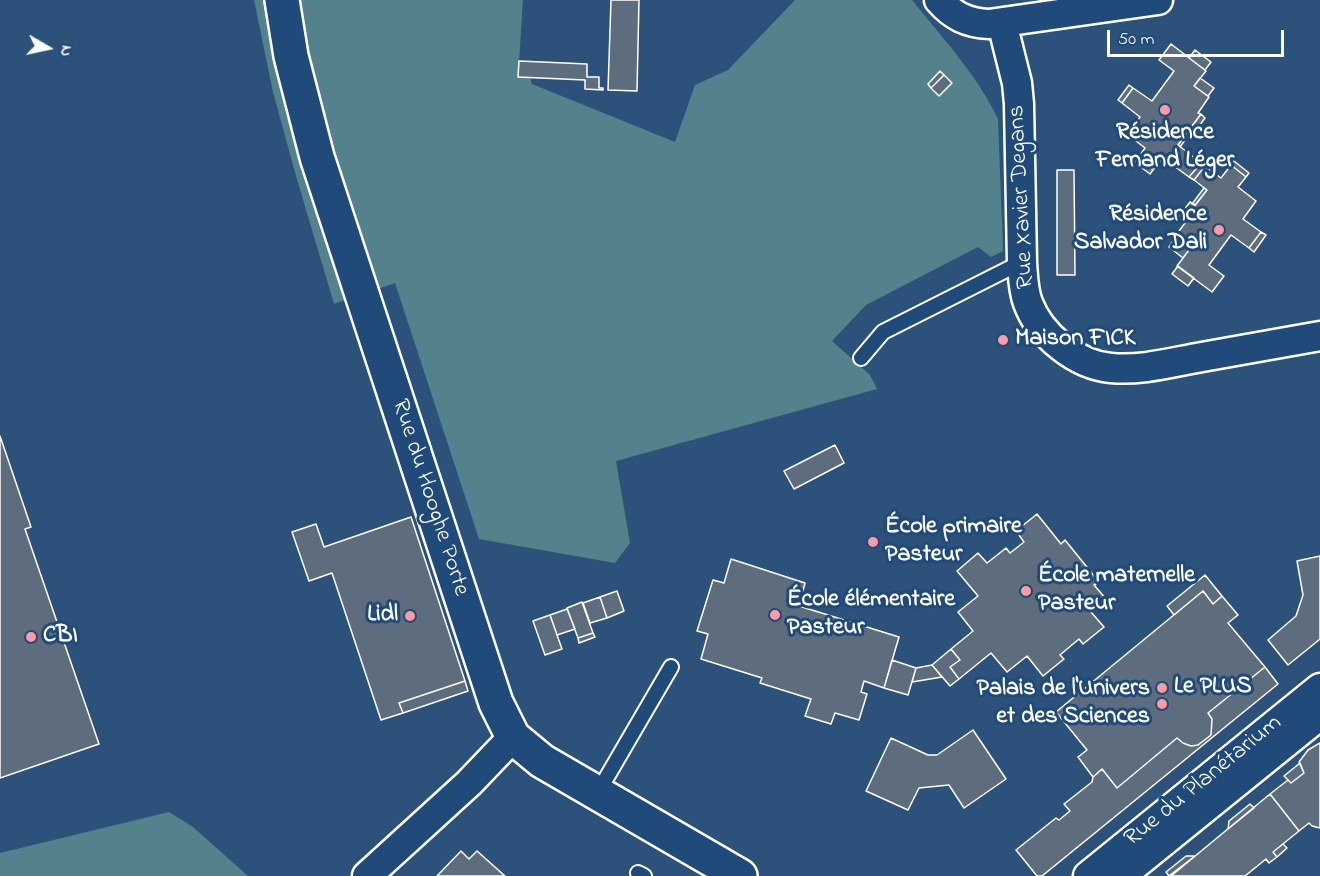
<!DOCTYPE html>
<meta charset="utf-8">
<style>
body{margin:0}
#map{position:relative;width:1320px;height:876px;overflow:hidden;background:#2c517b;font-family:"Indie Flower",sans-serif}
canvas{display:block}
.north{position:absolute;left:18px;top:18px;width:60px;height:60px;-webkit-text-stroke:4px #1f4a7a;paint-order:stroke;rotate:99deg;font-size:16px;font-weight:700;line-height:24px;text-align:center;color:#fff}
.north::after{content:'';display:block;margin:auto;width:21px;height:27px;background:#fff;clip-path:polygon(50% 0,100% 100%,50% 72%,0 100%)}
.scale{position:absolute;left:1107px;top:30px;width:177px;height:27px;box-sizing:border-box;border:3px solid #fff;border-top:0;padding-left:8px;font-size:18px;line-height:21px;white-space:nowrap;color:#fff;-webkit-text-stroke:4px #1f4a7a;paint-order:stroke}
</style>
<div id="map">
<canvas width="1320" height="876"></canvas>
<div class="north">N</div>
<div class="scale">50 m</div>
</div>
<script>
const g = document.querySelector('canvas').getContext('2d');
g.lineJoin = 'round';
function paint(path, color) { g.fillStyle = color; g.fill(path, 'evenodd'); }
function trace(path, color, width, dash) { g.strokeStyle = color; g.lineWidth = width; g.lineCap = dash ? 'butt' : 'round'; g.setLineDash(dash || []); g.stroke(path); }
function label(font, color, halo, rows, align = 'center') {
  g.font = font + ' "Indie Flower",sans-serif'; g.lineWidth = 6; g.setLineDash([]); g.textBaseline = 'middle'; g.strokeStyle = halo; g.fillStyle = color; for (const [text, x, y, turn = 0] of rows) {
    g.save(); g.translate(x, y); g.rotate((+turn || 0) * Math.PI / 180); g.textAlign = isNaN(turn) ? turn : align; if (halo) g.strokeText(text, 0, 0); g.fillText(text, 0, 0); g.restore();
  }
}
const green = new Path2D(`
 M254,0H523L518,77H530L532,84L675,142L695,85L728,70L795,0H912C942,37 977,75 998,119L1003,251L991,257L978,247L866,305L832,341L870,375L877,389L616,461L630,543L615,563L479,539L395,283L334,304L296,176L273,92Z
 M169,812L193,827L248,876H0V853Z`);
const building = new Path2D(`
 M611,0H639L637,91L608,90Z
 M1171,44L1206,71L1194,86L1209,97L1198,113L1201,114L1178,145L1201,163L1189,177L1163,158L1153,170L1138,158L1145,148L1127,134L1140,117L1122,103L1133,88L1152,101L1174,71L1159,60Z
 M1195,50L1211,62L1205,70L1189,58Z
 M519,61L587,64V77H599V88H603V90L585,89V80L518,77Z
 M940,71L944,75L931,88L928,84Z
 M944,75L952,83L939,96L931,88Z
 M1200,78L1214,88L1208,96L1194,86Z
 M1129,85L1133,88L1122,103L1118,100Z
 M1201,114L1205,118L1194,133L1189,130Z
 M1189,130L1191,132L1180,147L1178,145Z
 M1138,158L1153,170L1150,174L1134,162Z
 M1234,161L1249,173L1246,177L1231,165Z
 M1201,163L1205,166L1194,180L1189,177Z
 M1231,165L1246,177L1238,187L1256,201L1243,219L1261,232L1249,248L1231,235L1209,265L1224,276L1212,292L1177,266L1189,250L1173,239L1185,223L1183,221L1207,190L1194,180L1205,166L1221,178Z
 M1057,170H1074L1075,275H1057Z
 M1204,188L1207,190L1195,205L1192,204Z
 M1190,202L1195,205L1183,221L1178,218Z
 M1261,232L1266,235L1254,252L1249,248Z
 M1174,239L1189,250L1183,258L1169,247Z
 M1178,266L1194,278L1188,286L1172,274Z
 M0,436L31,527L25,529L99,744L0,778Z
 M835,445L844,463L794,489L784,471Z
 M1037,514L1061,544L1065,540L1099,582L1094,585L1107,600L1091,612L1104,627L1083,644L1079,639L1060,655L1064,659L1043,676L1027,656L1007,672L991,653L959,679L950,667L960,660L951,649L973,631L958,612L978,596L957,571L978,553L987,563L1006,548L1010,553L1024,542L1016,531Z
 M411,517L465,681L399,703L403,713L381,720L332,573L309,581L292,532L316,524L324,547Z
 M1320,556V639L1288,665L1268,640L1296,616L1303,595L1297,561Z
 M731,559L805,583L799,606L899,637L884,688L864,681L861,692L867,694L859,720L835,713L831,724L805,716L811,699L760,683L762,678L701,659L708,634L697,631L713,580L724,583Z
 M1205,575L1222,596L1213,604L1203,591L1174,615L1167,606Z
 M617,591L624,611L607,618L600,597Z
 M1203,591L1213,604L1222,596L1238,615L1228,623L1265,667L1208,713L1212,719L1211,735L1198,745L1191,746L1183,743L1177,738L1117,788L1102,769L1093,777L1078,757L1087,750L1056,712Z
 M600,597L607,618L590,623L583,603Z
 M582,602L593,633L578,638L567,608Z
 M567,609L575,629L557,635L550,615Z
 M550,615L562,649L545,655L533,621Z
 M593,633L595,637L579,643L578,638Z
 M951,649L960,660L950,667L959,679L950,686L932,665Z
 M892,660L916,668L908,695L884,688Z
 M932,665L942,677L912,682L916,668Z
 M1265,667L1278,684L1042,876H1037L1016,850L1056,818L1059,820L1070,811L1064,804L1092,782L1093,777L1102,769L1117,788L1177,738L1183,743L1191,746L1198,745L1211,735L1212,719L1208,713Z
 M465,681L468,691L403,713L399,703Z
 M973,730L1006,779L964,808L949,785L919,788L908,810L866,791L891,738L928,755H937Z
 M1320,743V828L1312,826L1309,823L1299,831L1270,794L1288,780L1291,783L1304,773L1299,762L1308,750Z
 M1300,763L1304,773L1291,783L1284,776Z
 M1270,794L1299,831L1273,852L1277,857L1269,863L1266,859L1245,876H1171Z
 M1250,804L1254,808L1228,829L1229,821Z
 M1283,844L1287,848L1277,857L1273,852Z
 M461,851L469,859L477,851L505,876H437Z
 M1186,856H1195L1169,876L1166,872Z`);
const lane = new Path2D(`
 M861,358L883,332L1022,262
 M597,794L671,667
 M638,873L644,876`);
const street = new Path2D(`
 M939,0C953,16 967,23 989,24L1158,0
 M1002,23L1017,83L1019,104L1022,262C1023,276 1023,290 1028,303C1040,335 1076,365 1111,368C1141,371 1173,362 1202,357C1241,350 1281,343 1320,336
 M367,876L469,783L513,737
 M1088,876L1320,688
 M1121,876L1320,715`);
const secondary = new Path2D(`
 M282,0L291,56L317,157L496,703L513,737L542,761L740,876`);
const markers = [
 [1165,110,6,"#ff9aa2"],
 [1219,230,6,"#ff9aa2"],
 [1003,340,6,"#ff9aa2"],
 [873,542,6,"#ff9aa2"],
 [1026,591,6,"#ff9aa2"],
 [775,615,6,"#ff9aa2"],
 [410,616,6,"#ff9aa2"],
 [31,637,6,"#ff9aa2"],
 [1162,688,6,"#ff9aa2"],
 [1162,704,6,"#ff9aa2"]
];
const poiNames = [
 ["Résidence",1165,134,"center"],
 ["Fernand Léger",1165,162,"center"],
 ["Résidence",1207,216,"right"],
 ["Salvador Dali",1207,244,"right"],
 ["Maison FICK",1015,340],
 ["École primaire",885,528],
 ["Pasteur",885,556],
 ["École maternelle",1038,577],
 ["Pasteur",1038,605],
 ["École élémentaire",787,601],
 ["Pasteur",787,629],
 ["Lidl",398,616,"right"],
 ["CBI",43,637],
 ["Le PLUS",1174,688],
 ["Palais de l'Univers",1150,690,"right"],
 ["et des Sciences",1150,718,"right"]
];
const streetNames = [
 ["Rue Xavier Degans",1023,197,-93],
 ["Rue du Hooghe Porte",429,498,72],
 ["Rue du Planétarium",1204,782,-39]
];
paint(green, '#53828c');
paint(building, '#5e6d7e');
trace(building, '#fff', 1.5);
trace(lane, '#fff', 18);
trace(street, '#fff', 33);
trace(secondary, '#fff', 38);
trace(lane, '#1f4a7a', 14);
trace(street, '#1f4a7a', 28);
trace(secondary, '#1f4a7a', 33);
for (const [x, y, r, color] of markers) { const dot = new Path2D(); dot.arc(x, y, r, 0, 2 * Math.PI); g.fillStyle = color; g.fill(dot); trace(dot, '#1f4a7a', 2); }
label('bold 24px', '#fff', '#1f4a7a', poiNames, 'left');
label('24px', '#fff', '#1f4a7a', streetNames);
</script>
